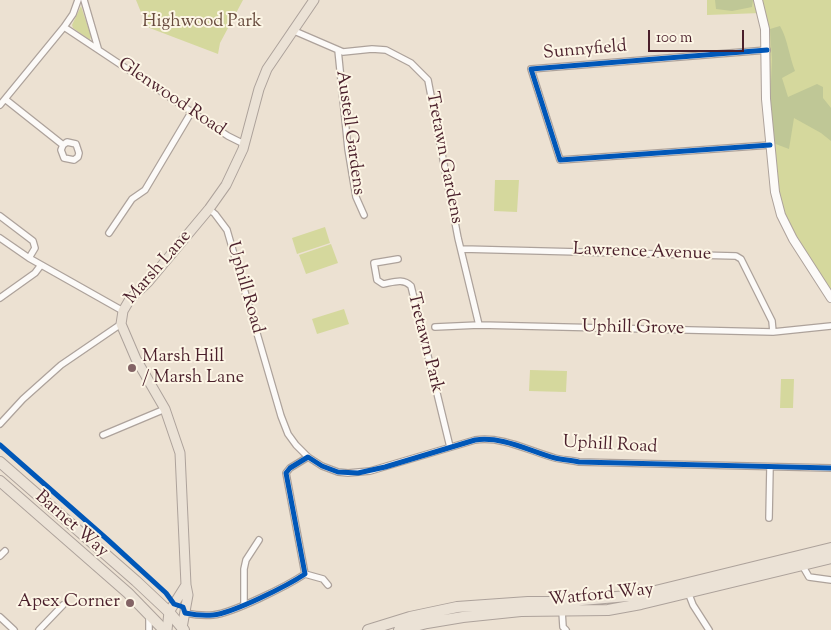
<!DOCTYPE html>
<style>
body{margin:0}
#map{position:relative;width:831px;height:630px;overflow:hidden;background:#ece1d2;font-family:"Sorts Mill Goudy",serif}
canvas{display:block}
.scale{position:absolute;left:648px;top:30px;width:96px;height:22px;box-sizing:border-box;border:2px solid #4a1f2b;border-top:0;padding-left:6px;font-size:15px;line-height:18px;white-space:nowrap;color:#4a1f2b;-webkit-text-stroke:4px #fcf5e5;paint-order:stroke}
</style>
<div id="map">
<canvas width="831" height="630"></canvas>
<div class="scale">100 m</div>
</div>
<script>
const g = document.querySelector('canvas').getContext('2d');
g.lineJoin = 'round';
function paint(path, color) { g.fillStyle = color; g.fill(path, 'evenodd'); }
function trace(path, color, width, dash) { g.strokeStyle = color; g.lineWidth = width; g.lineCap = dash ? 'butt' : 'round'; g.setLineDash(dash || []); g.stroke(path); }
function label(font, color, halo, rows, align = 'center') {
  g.font = font + ' "Sorts Mill Goudy",serif'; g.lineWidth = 4; g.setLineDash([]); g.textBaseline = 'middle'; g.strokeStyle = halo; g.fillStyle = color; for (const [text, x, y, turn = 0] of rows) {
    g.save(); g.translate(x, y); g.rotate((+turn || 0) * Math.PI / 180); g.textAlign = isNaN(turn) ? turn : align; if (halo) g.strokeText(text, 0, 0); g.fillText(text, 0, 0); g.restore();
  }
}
const green = new Path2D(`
 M136,0H243L220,43L218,54L147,27Z
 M707,0H831V298L781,215L761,13L707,15Z
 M81,6L91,36L90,40L73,28L72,25Z
 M495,180H519L517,212L494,211Z
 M325,227L330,243L297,254L292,238Z
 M331,244L338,263L306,274L299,255Z
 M344,309L349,324L317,334L312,319Z
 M530,370L567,371L566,392L529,391Z
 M781,379H794L793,408H780Z`);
const forest = new Path2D(`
 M715,0H753L752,7L732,11L716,9Z
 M780,26C788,40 789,56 795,71L782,78L788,97L817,84L823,87V98L831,108V141L821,133L794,118L789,149L773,143L770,104L772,59L770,29Z`);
const minor = new Path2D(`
 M84,0L98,48
 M64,27L228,136L244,144
 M292,30L343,52L372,49L386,50L411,63L428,80L458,238L479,325
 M338,50L348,149L356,197L364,215
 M767,50L531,69L560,160L770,145
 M5,99L63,145L67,142L76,144L79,153L78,157L74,160L64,158L61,150L63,145
 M0,105L64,27L73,14L78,0
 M209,209L215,214L227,230L281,416L288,434L296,445L308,457L322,466L338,472L348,473L370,471L475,440C503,436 529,451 555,458C563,460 571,460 579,462L831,468
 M0,216L33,241L35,248L29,258
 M109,233L132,199L145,190L192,111
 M0,238L29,258L123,311
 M462,249L736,256L741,259L772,321L773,332
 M398,259L374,263L377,280L383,284C394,282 403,278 411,286L450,447
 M0,298L35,273L41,265
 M435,327L479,325L773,332L831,326
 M0,424L23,399L61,365L121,324
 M103,435L165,409
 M769,518L770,467
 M0,556L5,551
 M802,565L809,577L831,580
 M305,574L323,579L328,585
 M688,592L693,605L709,630
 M244,604V569L246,560L259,540
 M562,611L563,627L566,630
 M185,613C195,615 203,616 213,615C233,613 287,586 305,574L286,473L290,468L308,457
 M0,617L14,630
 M39,630L63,605
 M149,630V615`);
const tertiary = new Path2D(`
 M758,0L765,29L766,99L775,192L781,215L793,239L831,298`);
const primary = new Path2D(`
 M182,628L188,595L186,585L180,453L165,409L136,359L121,324L123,311L130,299L148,282L209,209L226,185L243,149L259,89L267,69L314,0
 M167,630L169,612L186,585`);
const trunk = new Path2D(`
 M0,462L136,581L169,612L184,630
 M0,481L128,593L164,630
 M368,630L410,617L457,607L528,602H559L639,595L831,548
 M399,630L427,623L463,617L521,611L608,610L641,604L831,558`);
const cycleway = new Path2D(`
 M767,50L531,69L560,160L770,145
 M0,445L108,540L166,593L174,604L183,607L185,613C195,615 203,616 213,615C233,613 287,586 305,574L286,473L290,468L308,457L322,466L338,472L358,473L385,467L475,440C503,436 529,451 555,458C563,460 571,460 579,462L831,468`);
const markers = [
 [132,368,5,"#836365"],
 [130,603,5,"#836365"]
];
const parkNames = [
 ["Highwood Park",202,23]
];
const streetNames = [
 ["Sunnyfield",585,51,-5],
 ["Glenwood Road",171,98,34],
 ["Austell Gardens",349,133,82],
 ["Tretawn Gardens",443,158,79],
 ["Lawrence Avenue",642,253,2],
 ["Marsh Lane",159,268,-49],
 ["Uphill Road",244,288,74],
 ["Uphill Grove",633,329,1],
 ["Tretawn Park",424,343,76],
 ["Uphill Road",610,446,3],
 ["Barnet Way",71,525,41],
 ["Watford Way",601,596,-6]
];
const poiNames = [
 ["Marsh Hill",142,358],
 ["/ Marsh Lane",142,379],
 ["Apex Corner",120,603,"right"]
];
paint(green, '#d5d89d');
paint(forest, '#bfc796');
trace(minor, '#ada29b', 8);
trace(tertiary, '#ada29b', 10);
trace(primary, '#ada29b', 11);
trace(trunk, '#ada29b', 12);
trace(minor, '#fcfaf8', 5.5);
trace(tertiary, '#fcfaf8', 8);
trace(primary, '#ebe2d6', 9);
trace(trunk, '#ebe2d6', 10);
trace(cycleway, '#0057b8', 5);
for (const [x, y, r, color] of markers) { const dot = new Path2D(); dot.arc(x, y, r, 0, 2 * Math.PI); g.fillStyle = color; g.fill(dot); trace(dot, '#fcf5e5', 2); }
label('18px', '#684b3d', '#fcf5e5', parkNames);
label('18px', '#4a1f2b', '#fcf5e5', streetNames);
label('18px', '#4a1f2b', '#fcf5e5', poiNames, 'left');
</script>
